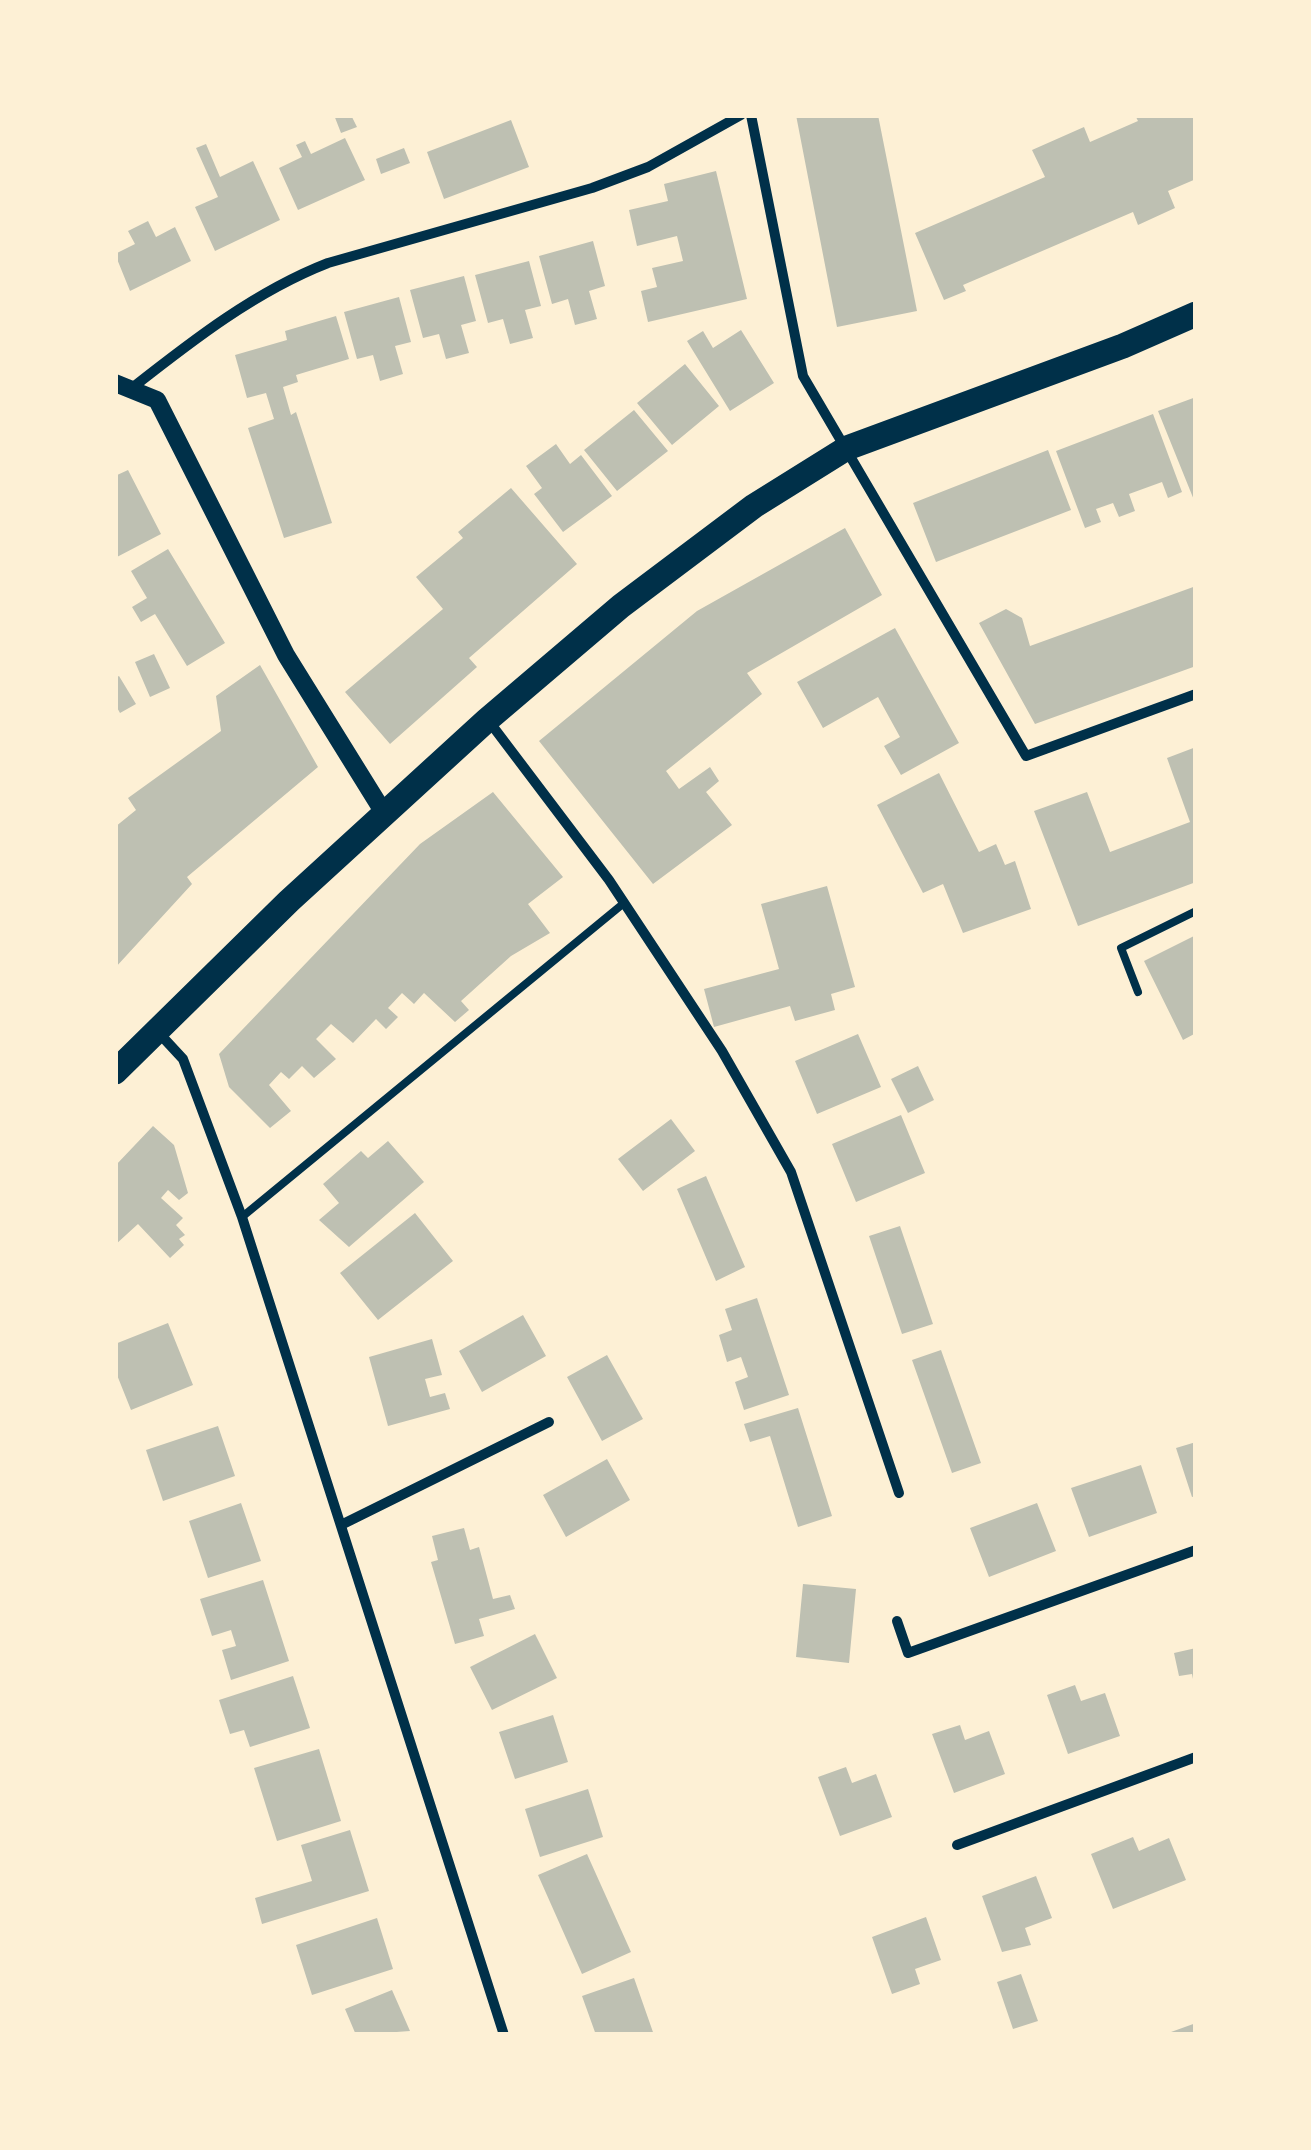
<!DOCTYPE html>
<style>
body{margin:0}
#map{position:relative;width:1311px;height:2150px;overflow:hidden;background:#fdf0d5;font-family:"Space Grotesk",sans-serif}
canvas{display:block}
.frame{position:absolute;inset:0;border:118px solid #fdf0d5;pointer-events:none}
</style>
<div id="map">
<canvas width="1311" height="2150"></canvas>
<div class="frame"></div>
</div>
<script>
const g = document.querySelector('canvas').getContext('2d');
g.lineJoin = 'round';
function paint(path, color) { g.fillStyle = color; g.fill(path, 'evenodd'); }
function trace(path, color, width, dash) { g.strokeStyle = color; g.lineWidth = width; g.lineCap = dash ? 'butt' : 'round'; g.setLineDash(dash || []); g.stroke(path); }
const building = new Path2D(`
 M334,115H351L357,127L341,133Z
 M796,115H878L917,311L837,327Z
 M1135,115H1196V179L1168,191L1175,208L1138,225L1133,212L963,285L966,291L944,300L915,233L1045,177L1032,150L1084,127L1090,142L1138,121Z
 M511,120L529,167L444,199L427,152Z
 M345,138L365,180L298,210L279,168L302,157L296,145L305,141L311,154Z
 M206,144L220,177L253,161L280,220L215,251L195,207L218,197L196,148Z
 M404,148L410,163L381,174L376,159Z
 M716,171L747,299L648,322L641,291L657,287L652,268L683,261L677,236L637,246L629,210L668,201L664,184Z
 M148,221L156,237L175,227L191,261L130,291L115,254L135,244L128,231Z
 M593,241L605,286L589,291L597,319L575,325L568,299L552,304L539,256Z
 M529,261L541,306L525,310L533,338L510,344L503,319L488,323L475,275Z
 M464,276L476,321L461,325L469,353L446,359L439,334L423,338L410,290Z
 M399,297L411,342L395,346L403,374L380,381L373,355L357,359L344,312Z
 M336,316L349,359L296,375L298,382L283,387L291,415L296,412L332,523L284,538L248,428L274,419L266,393L247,398L235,355L287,340L285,331Z
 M741,330L774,383L730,411L687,341L703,331L713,348Z
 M685,364L719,406L672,445L637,403Z
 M1196,397V505L1158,411Z
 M634,410L668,451L617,491L584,450Z
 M1153,414L1182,492L1168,498L1162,482L1129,494L1135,511L1119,517L1113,503L1096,509L1101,522L1085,528L1056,451Z
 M556,444L570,464L581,455L612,496L563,532L534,494L542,488L526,466Z
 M1048,450L1071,510L936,562L913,503Z
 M128,470L161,534L115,558V476Z
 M511,488L577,564L469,658L477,667L390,744L345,692L443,609L416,577L463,538L458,532Z
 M845,528L882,595L747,673L762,694L666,771L679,789L710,767L719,781L706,792L732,825L653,884L539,741L697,611Z
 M168,549L225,643L187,666L155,614L141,622L132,607L147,598L131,571Z
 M1196,586V666L1035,724L979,623L1006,609L1022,618L1030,646Z
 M895,628L959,743L901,775L884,746L900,737L878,697L823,728L797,682Z
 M154,654L170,688L150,697L135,662Z
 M260,665L318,767L187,877L192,884L115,968V827L136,810L128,798L221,731L216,696Z
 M119,676L136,704L120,713L115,704V678Z
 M1196,747V882L1078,926L1034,811L1087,792L1110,852L1190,822L1167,758Z
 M939,773L979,852L996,844L1005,865L1015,861L1031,909L963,933L943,884L923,893L877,805Z
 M493,792L563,877L528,904L550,933L511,956L461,1001L469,1010L455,1022L424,993L414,1004L402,993L388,1008L398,1017L386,1029L376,1019L353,1043L331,1024L316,1039L336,1059L314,1078L302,1066L289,1079L281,1072L269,1085L291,1111L270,1128L229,1087L219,1054L420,844Z
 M827,886L855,987L831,994L835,1010L795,1021L790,1006L714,1027L704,989L779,969L761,904Z
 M1196,935V1033L1183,1040L1144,961Z
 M858,1034L881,1087L817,1114L795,1061Z
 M918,1066L934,1100L908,1113L891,1079Z
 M901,1115L925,1173L856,1202L832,1144Z
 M671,1119L695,1151L643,1191L618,1159Z
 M153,1126L174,1145L188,1193L179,1200L168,1190L161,1198L183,1218L176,1225L185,1235L179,1239L184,1245L170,1258L138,1224L115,1245V1166Z
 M388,1141L424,1182L349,1247L319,1220L339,1203L323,1184L361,1151L368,1158Z
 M706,1176L745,1267L716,1281L677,1189Z
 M415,1213L453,1261L378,1320L340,1273Z
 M900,1226L933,1324L902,1334L869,1236Z
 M757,1298L789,1395L744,1410L735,1382L748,1377L741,1357L727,1362L719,1335L732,1330L725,1309Z
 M523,1315L546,1356L482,1392L459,1351Z
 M168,1323L193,1385L131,1410L115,1370V1344Z
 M432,1339L442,1375L425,1379L430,1397L445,1393L450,1409L388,1426L369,1357Z
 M941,1350L981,1463L952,1473L912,1360Z
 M607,1355L643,1419L602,1441L567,1377Z
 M798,1408L832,1516L798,1527L770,1436L750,1442L744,1424Z
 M218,1426L235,1476L163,1501L146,1450Z
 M1196,1442V1496L1192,1497L1176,1448Z
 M607,1459L630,1500L566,1537L543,1495Z
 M1141,1465L1157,1513L1089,1537L1071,1488Z
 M241,1503L261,1561L208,1578L189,1521Z
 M1037,1503L1056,1551L989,1577L970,1528Z
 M464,1528L470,1550L479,1547L493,1599L510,1595L515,1609L479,1619L484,1636L455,1644L431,1562L438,1560L432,1536Z
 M263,1580L289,1661L231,1680L222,1650L236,1646L231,1630L212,1636L200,1599Z
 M803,1584L856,1589L849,1663L796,1657Z
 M535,1634L557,1678L492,1710L470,1667Z
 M1196,1648V1684H1194L1192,1674L1179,1676L1174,1653Z
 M293,1676L310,1728L250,1747L244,1730L230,1734L219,1700Z
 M1075,1685L1081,1701L1105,1693L1120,1736L1068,1754L1047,1695Z
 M553,1715L568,1762L515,1779L499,1732Z
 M960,1725L965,1740L989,1731L1005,1774L954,1793L932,1734Z
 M319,1749L341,1821L277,1841L254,1768Z
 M846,1767L852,1783L876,1774L892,1817L840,1836L818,1777Z
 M588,1789L603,1837L540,1857L525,1809Z
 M350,1830L369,1891L262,1924L255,1898L312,1881L301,1845Z
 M1133,1837L1139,1851L1169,1838L1186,1880L1113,1909L1091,1854Z
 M587,1854L631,1952L582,1974L538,1875Z
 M1036,1876L1052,1918L1025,1928L1031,1945L1002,1952L982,1896Z
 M926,1917L941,1960L915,1969L920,1984L892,1994L872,1937Z
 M377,1918L393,1969L312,1995L296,1945Z
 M1021,1974L1038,2021L1013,2029L997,1982Z
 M634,1978L654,2035H596L582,1996Z
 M392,1990L410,2031L356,2035L345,2009Z
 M1196,2023V2035H1172L1171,2032Z`);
const service = new Path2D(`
 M1138,992L1121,948L1196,911
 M242,1217L624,903`);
const minor = new Path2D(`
 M751,115L803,376L1026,756L1196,694
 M132,388C193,340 256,291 328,263L592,188L648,167L741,115
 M488,720L609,880L722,1051L791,1172L899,1493
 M158,1032L183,1059L242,1217L504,2035
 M343,1524L549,1422
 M897,1621L908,1653L1196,1550
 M957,1845L1196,1757`);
const tertiary = new Path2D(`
 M115,383L157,400L286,655L384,813`);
const primary = new Path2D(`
 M115,1072L289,901L487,720L621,606L754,506L847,448L1123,346L1196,314`);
paint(building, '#bec0b2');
trace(service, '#003049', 8);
trace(minor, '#003049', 10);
trace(tertiary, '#003049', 18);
trace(primary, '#003049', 25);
</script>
